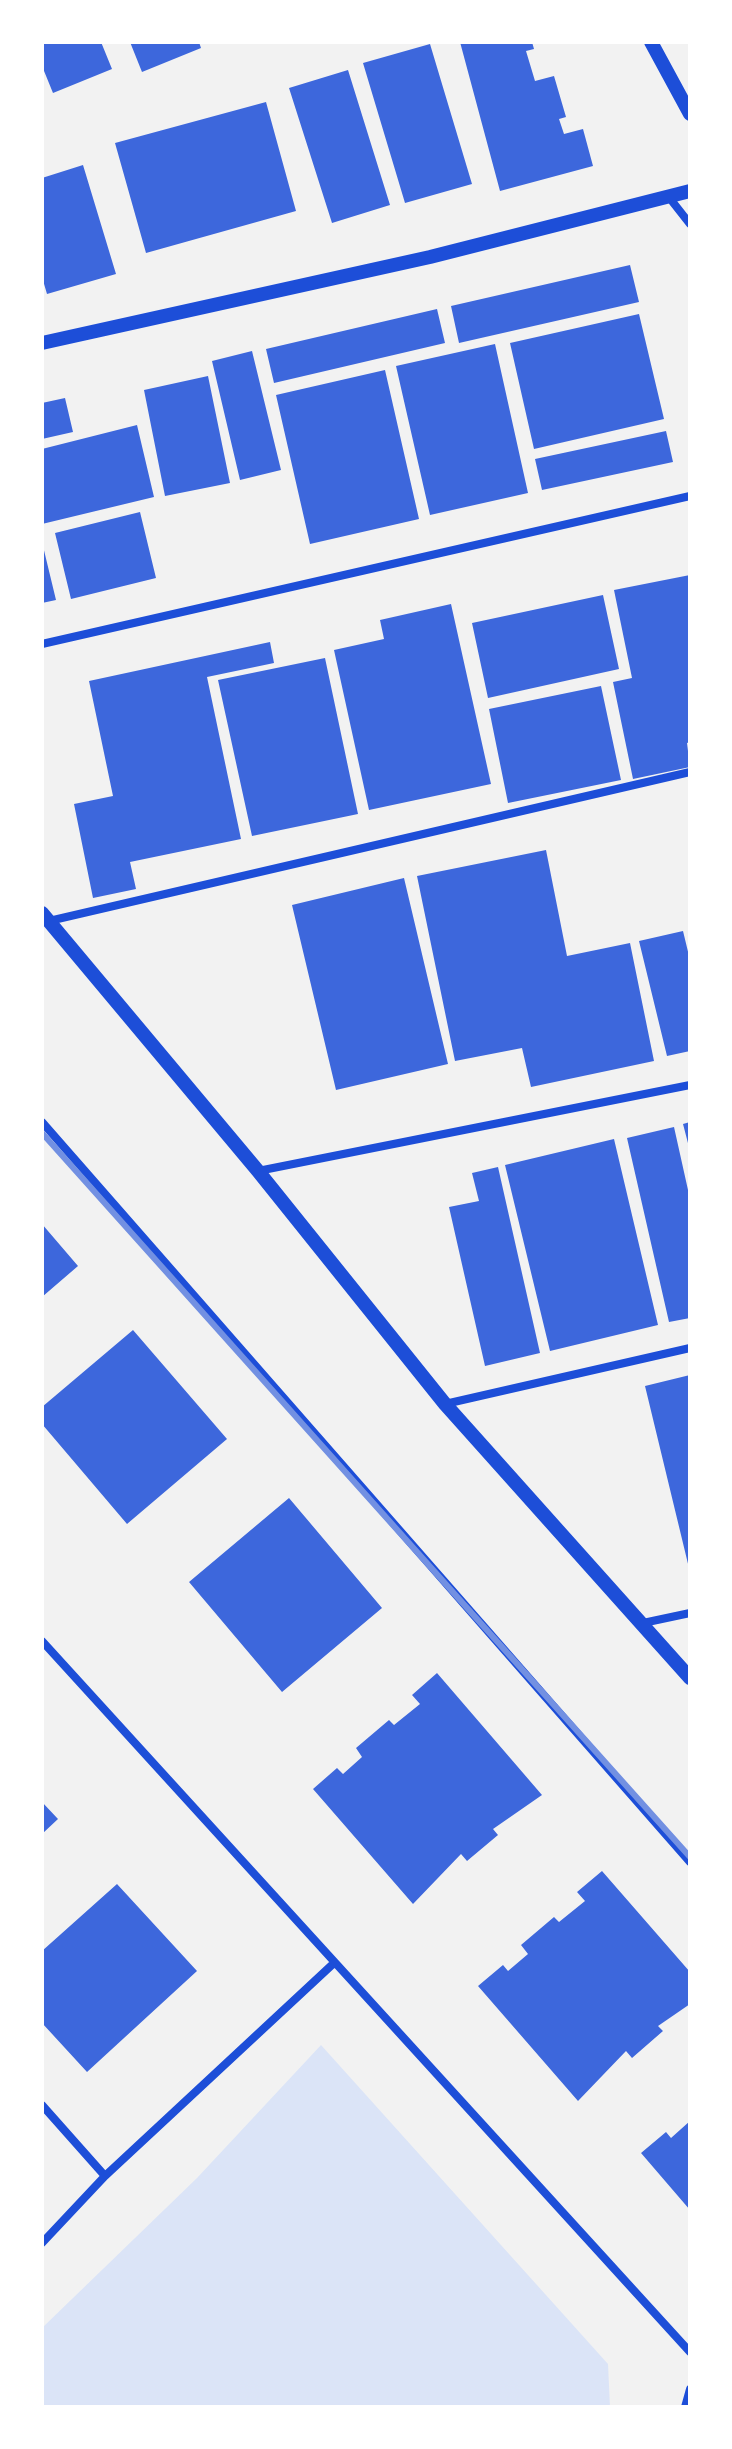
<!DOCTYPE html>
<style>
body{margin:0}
#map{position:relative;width:732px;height:2449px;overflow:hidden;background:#f2f2f2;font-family:"Open Sans",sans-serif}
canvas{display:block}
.frame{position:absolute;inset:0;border:44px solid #fff;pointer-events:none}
</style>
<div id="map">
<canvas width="732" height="2449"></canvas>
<div class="frame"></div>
</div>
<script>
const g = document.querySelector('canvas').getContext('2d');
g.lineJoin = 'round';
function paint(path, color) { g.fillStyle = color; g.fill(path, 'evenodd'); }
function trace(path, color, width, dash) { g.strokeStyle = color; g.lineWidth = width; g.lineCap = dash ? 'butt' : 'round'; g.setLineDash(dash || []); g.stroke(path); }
const green = new Path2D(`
 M321,2045L608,2364L610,2407H42V2328L197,2178Z`);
const building = new Path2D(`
 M42,42H101L112,69L53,93L42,66Z
 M130,42H199L201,48L142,72Z
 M460,42H532L534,49L526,51L535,81L554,76L566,117L559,119L564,134L583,129L593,166L500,191Z
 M430,44L472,184L405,203L363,63Z
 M348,70L390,205L332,223L289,88Z
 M266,102L296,211L146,253L115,143Z
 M83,165L116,274L47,294L42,277V178Z
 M630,265L639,302L459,343L451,306Z
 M437,309L445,343L274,383L266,349Z
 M639,314L664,419L534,449L510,343Z
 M495,344L528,493L430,515L396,366Z
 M252,351L281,470L240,480L212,361Z
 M385,370L419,519L310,544L276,395Z
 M208,376L230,483L165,496L144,390Z
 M65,398L73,432L42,439V403Z
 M137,425L154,497L42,524V449Z
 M666,431L673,462L542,490L535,459Z
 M140,512L156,578L71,599L55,533Z
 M42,542L56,600L42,603Z
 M690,575V742L687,743L690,767L633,779L613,682L632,678L614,590Z
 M603,595L619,669L488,698L472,623Z
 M451,604L491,784L369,810L334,650L384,639L380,620Z
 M270,642L274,663L207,677L241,839L130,862L136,889L93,898L74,804L113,796L89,681Z
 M325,658L358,814L252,836L218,680Z
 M601,686L621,780L508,803L489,709Z
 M546,850L567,956L630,943L654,1061L531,1087L522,1048L455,1061L417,876Z
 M404,878L448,1064L336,1090L292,905Z
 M683,931L690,960V1051L667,1056L639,941Z
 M690,1122V1147H689L683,1124Z
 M674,1127L690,1199V1318L669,1322L627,1138Z
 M614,1139L658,1325L550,1351L505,1165Z
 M498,1167L540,1353L485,1366L449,1207L479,1201L472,1173Z
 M42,1224L78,1266L42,1297Z
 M133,1330L227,1439L127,1524L42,1424V1407Z
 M690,1375V1568H689L645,1386Z
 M289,1498L382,1608L282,1692L189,1582Z
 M437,1673L542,1795L493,1829L498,1835L467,1861L461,1854L413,1904L313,1789L337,1768L343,1774L362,1757L356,1748L389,1720L394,1725L420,1704L412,1695Z
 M42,1802L58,1819L42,1834Z
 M602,1871L690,1972V2004L658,2026L663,2031L632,2058L626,2051L578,2101L478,1986L503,1965L508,1971L528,1954L521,1945L554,1917L559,1922L585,1901L577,1892Z
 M117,1884L197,1971L87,2072L42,2023V1951Z
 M690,2121V2210L641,2153L666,2132L671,2138Z`);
const minor = new Path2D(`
 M668,196L690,224
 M42,644L690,496
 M49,921L690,772
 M42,1122L690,1862
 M258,1171L690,1085
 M445,1404L690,1348
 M643,1623L690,1613
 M42,1641L690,2352
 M42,2105L105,2176
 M42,2243L105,2176L334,1963
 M685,2407L690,2389`);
const tertiary = new Path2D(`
 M651,42L690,114
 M42,343L430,257L690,191
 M42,913L258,1171L445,1404L690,1678`);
const rail = new Path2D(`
 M42,1133L690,1857`);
paint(green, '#dbe4f7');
paint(building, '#3d67dc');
trace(minor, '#1d4ed8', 8);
trace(tertiary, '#1d4ed8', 14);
trace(rail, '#7290e2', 6);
</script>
